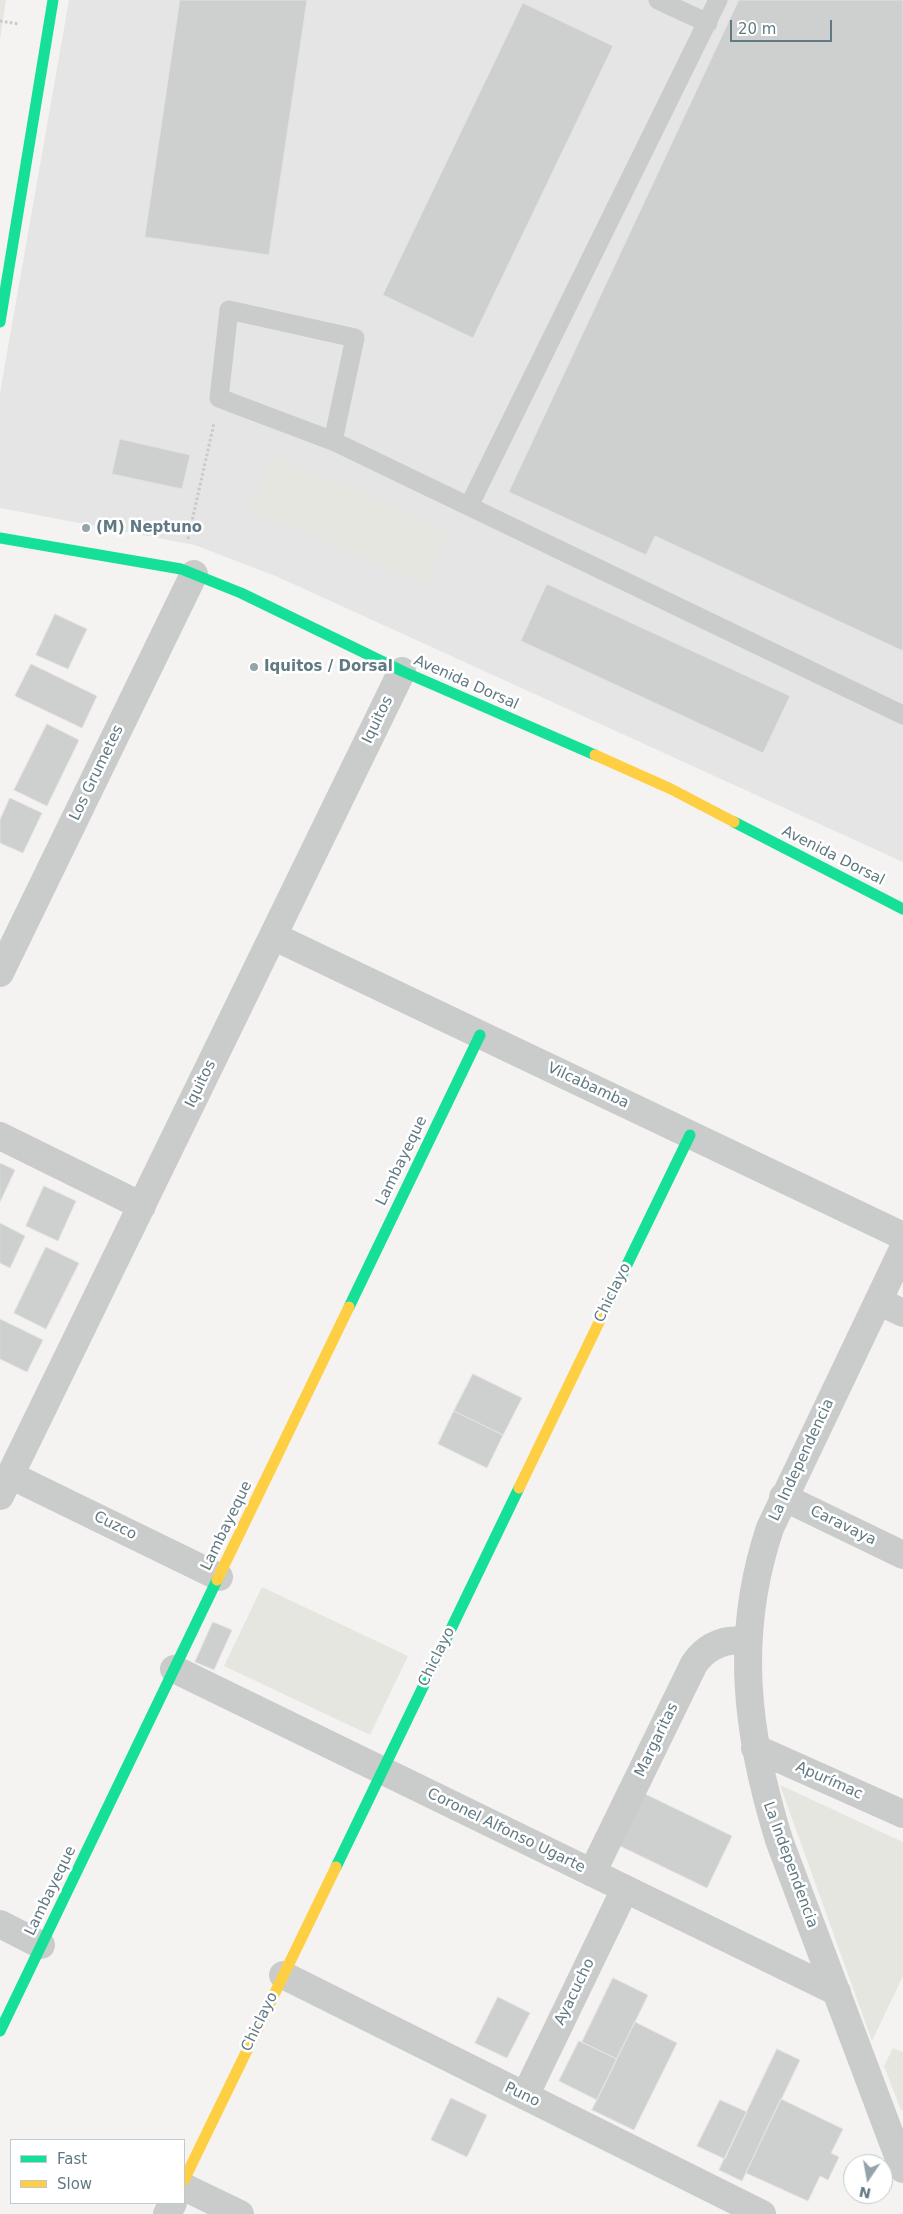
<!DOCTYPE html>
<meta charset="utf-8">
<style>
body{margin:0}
#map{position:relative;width:903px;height:2214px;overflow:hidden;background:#f4f3f1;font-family:"DejaVu Sans",sans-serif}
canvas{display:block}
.legend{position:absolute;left:10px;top:2139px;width:175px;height:65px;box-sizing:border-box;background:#fff;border:1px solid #c0c9cd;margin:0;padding:6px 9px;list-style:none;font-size:15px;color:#617983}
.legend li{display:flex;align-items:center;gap:10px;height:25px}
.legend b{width:25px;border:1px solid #c0c9cd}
.north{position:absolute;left:843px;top:2154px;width:50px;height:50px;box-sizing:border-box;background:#fff;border:1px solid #c0c9cd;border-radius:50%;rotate:192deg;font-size:14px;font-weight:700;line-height:20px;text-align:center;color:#617983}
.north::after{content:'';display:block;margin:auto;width:18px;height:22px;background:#94a4aa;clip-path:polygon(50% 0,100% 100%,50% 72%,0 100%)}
.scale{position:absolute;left:730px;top:20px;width:102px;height:22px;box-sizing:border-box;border:2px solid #617983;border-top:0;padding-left:6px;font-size:15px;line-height:18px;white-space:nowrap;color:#617983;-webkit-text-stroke:4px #fff;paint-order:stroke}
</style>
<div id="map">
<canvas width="903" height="2214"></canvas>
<ul class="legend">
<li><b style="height:6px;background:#16e098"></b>Fast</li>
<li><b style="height:6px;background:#ffcf43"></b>Slow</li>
</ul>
<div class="north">N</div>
<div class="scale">20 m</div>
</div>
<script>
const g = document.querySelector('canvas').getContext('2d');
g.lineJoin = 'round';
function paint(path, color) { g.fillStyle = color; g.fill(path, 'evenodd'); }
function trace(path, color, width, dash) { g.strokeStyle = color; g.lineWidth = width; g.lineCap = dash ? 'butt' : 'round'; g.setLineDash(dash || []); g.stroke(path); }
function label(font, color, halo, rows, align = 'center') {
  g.font = font + ' "DejaVu Sans",sans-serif'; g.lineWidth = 5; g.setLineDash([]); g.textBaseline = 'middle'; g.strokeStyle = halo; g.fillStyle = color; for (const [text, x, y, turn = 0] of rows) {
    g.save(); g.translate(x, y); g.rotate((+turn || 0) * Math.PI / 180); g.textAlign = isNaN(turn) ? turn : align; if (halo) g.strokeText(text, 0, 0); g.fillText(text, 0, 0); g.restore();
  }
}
const built = new Path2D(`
 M69,0H903V862L278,577L195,545L0,508V393Z`);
const green = new Path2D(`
 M0,0H6L0,40Z
 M273,457L449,530L426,583L250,510Z
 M262,1587L408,1656L370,1735L224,1666Z
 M780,1785L903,1842V1976L872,2041Z
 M893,2048L903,2052V2111L901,2110L884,2066Z`);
const building = new Path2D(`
 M180,0H307L269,255L145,237Z
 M739,0H903V651L655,536L646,555L509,492Z
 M523,3L613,46L473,338L383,295Z
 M120,439L190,455L182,489L112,474Z
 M547,584L790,696L763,753L521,641Z
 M55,614L87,629L68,669L36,655Z
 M31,664L97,696L82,728L15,696Z
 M47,724L79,740L47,806L14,790Z
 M10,798L42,813L23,853L0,843V820Z
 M0,1163L15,1170L0,1202Z
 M44,1186L76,1201L58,1241L26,1226Z
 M0,1223L25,1236L10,1268L0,1263Z
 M46,1247L79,1263L46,1329L14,1313Z
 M0,1319L43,1340L27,1372L0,1359Z
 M473,1374L522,1398L503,1435L454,1411Z
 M454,1411L503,1435L487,1468L438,1444Z
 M213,1622L232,1630L214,1670L195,1662Z
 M643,1793L732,1836L707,1888L618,1845Z
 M613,1978L648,1995L617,2059L582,2042Z
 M498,1997L530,2013L507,2058L475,2043Z
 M635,2022L677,2043L634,2130L592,2110Z
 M579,2041L617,2059L597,2100L559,2081Z
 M777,2049L800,2060L742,2181L719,2170Z
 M451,2098L487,2115L467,2157L431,2140Z
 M781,2099L843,2129L831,2153L839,2157L828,2180L820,2176L808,2201L746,2173Z
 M720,2100L747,2112L725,2159L697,2146Z`);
const path = new Path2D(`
 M0,21L19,24
 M188,539L214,423`);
const lane = new Path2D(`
 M658,0L708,23
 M333,441L355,338L229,310L219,398L333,441L903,715
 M469,506L718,0`);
const street = new Path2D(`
 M273,936L903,1236
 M0,973L194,574
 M0,1136L142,1206
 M903,1249L770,1528C734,1636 746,1733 779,1840L903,2169
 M878,1301L903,1313
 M10,1475L219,1577
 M0,1496L402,671
 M783,1497L903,1555
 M174,1669L837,1992
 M755,1748L903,1814
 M592,1873L694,1664C707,1645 725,1638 748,1641
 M0,1924L41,1945
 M283,1975L762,2214
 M525,2096L625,1889
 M184,2187L240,2214
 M167,2214L173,2203`);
const fast = new Path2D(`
 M0,322L53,0
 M0,538L181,569L241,593L402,671L595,755
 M734,822L903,909
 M349,1307L480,1035
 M603,1314L690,1135
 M336,1867L519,1488
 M0,2031L217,1580`);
const slow = new Path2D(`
 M595,755L671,789L734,822
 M519,1488L603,1314
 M217,1580L349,1307
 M184,2180L336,1867`);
const markers = [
 [86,528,5,"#94a4aa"],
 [254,667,5,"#94a4aa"]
];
const poiNames = [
 ["(M) Neptuno",96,528],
 ["Iquitos / Dorsal",264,667]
];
const streetNames = [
 ["Avenida Dorsal",466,683,24],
 ["Iquitos",378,720,-64],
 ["Los Grumetes",97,773,-64],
 ["Avenida Dorsal",833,856,27],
 ["Iquitos",201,1084,-64],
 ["Vilcabamba",588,1086,25],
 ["Lambayeque",402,1161,-64],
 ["Chiclayo",613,1293,-64],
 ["La Independencia",802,1460,-65],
 ["Cuzco",115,1526,26],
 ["Lambayeque",227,1526,-64],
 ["Caravaya",843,1526,26],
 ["Chiclayo",437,1657,-64],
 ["Margaritas",657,1740,-64],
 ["Apurímac",829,1781,24],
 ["Coronel Alfonso Ugarte",506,1831,26],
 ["La Independencia",790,1865,70],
 ["Lambayeque",51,1891,-64],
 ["Ayacucho",575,1992,-64],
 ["Chiclayo",260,2022,-64],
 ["Puno",522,2095,26]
];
paint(built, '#e4e5e4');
paint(green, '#e4e6df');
paint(building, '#cecfcf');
trace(building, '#e3e2e1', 1);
trace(path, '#c9c9ca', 3, [2.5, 2.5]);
trace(lane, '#cacccc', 19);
trace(street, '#cacccc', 28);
trace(fast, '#16e098', 11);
trace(slow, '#ffcf43', 11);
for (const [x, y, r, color] of markers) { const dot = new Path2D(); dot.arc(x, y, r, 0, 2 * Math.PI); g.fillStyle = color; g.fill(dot); trace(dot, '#fff', 2); }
label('bold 15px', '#617983', '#fff', poiNames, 'left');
label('15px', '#617983', '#fff', streetNames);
</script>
